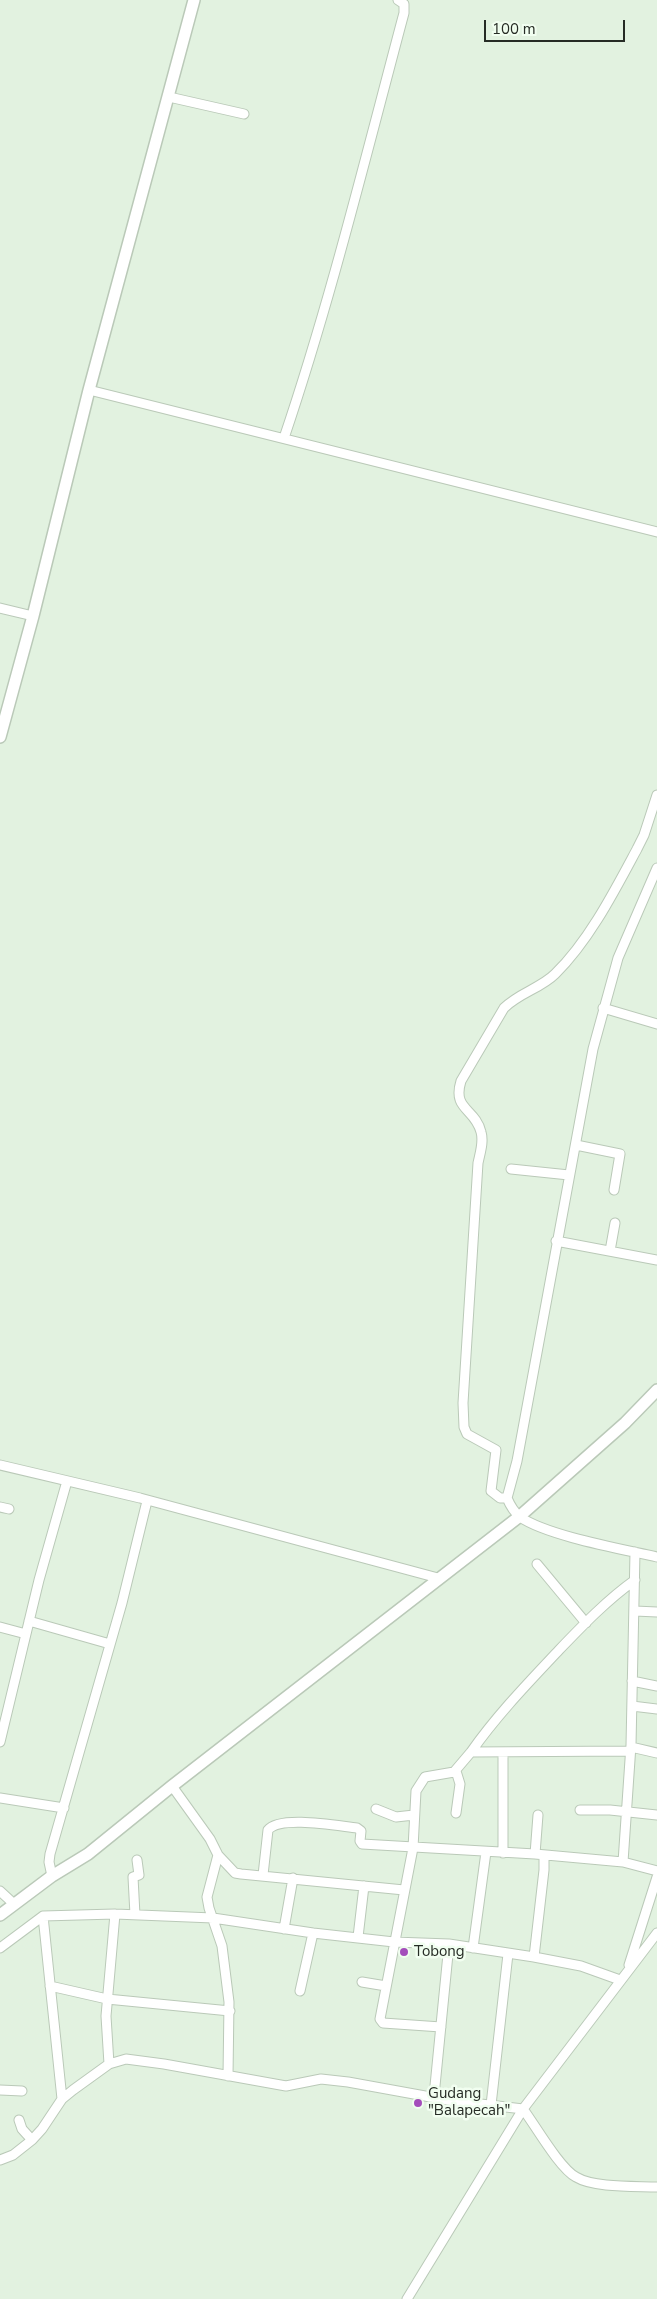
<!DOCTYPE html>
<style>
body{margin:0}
#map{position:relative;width:657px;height:2299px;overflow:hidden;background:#e2f2e0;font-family:"Nunito Sans",sans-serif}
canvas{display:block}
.scale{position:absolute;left:484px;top:20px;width:141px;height:22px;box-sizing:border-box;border:2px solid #262c25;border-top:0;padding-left:6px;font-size:15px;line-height:18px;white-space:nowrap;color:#262c25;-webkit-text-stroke:4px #f1fef0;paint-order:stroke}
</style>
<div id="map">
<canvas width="657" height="2299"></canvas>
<div class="scale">100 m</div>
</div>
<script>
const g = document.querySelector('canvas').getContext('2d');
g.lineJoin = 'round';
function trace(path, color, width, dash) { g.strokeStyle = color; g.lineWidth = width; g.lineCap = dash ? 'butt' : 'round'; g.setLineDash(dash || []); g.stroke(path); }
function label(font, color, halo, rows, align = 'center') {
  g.font = font + ' "Nunito Sans",sans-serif'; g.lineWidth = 5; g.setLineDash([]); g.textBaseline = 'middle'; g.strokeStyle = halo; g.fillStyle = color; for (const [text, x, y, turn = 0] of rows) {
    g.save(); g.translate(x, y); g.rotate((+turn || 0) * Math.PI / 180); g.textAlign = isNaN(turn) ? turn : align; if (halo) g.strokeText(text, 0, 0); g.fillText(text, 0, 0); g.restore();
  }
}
const minor = new Path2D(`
 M169,97L244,114
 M89,390L657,532
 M284,438C331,299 366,155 404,13V4L398,0
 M0,608L33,616
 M657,868L618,958L593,1049L517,1461L507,1498C510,1505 514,1512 520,1517C548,1536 622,1549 657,1557
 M603,1008L657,1024
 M576,1145L620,1154L614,1190
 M511,1169L569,1175
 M556,1241L657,1260
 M610,1251L615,1223
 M0,1465L140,1498L438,1578
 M507,1498H500L491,1491L496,1450L467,1434L464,1427L463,1403L478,1163C480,1153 484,1142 481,1132C475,1108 452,1110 461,1081L504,1008C519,993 541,988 555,974C589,941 615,890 637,849L644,835L657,795
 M0,1507L9,1509
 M537,1564L586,1623
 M635,1611L657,1612
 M29,1621L110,1644
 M0,1627L26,1634
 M632,1681L657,1686
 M632,1706L657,1709
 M0,1742L39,1580L67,1481
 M631,1747L657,1753
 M471,1752C497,1715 528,1683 559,1650C583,1625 607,1600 635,1580
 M456,1771L460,1784L456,1813
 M172,1786L210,1839L218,1855L207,1897L209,1908L222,1946L229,2002L228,2076
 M0,1798L64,1808
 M376,1809L396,1817L414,1815
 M580,1810H610L657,1815
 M503,1853V1752
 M535,1854L538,1815
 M218,1855L235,1873L241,1874L404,1890
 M623,1862L657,1871
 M263,1875L268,1830C280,1815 338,1826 357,1828L361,1831L360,1841L362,1844L535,1854L623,1862L631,1745L635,1552
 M52,1876L49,1862L50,1854L122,1603L147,1501
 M0,1891L14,1904
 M135,1915L133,1877L139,1875L137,1860
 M43,1916L62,2099
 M284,1929L293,1878
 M358,1937L364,1886
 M0,1948L43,1916L115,1914L213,1918L313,1933L394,1942L449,1944L534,1957L581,1966L620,1980
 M473,1948L486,1852
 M534,1957L544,1870V1855
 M629,1965L657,1877
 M362,1982L386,1986
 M50,1986L107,1999L230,2011
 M300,1991L313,1933
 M441,2027L383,2023L380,2019L413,1848L416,1791L425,1777L454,1772L471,1752L631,1751
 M109,2064L106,2016L115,1914
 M0,2090L22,2091
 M434,2096L449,1944
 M491,2105L508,1954
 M19,2120L22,2129L32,2140
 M0,2160L13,2155L32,2140L42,2129L62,2099L73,2090L109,2064L126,2059L164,2064L286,2086L321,2079L348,2082L447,2100L523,2109C535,2125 560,2169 576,2177C594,2188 635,2186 657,2187
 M407,2299L523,2109L657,1933`);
const major = new Path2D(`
 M0,737L33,616L89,390L194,0
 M0,1915L52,1876L88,1854L172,1786L520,1516L625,1423L657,1390`);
const markers = [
 [404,1952,5,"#a44dbb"],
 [418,2103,5,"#a44dbb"]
];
const poiNames = [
 ["Tobong",414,1952],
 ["Gudang",428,2094],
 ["\"Balapecah\"",428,2111]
];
trace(minor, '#bac9b8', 11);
trace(major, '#bac9b8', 14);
trace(minor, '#fff', 9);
trace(major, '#fff', 11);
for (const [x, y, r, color] of markers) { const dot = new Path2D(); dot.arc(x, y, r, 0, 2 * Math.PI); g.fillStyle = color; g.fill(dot); trace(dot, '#f1fef0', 2); }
label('15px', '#262c25', '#f1fef0', poiNames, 'left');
</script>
